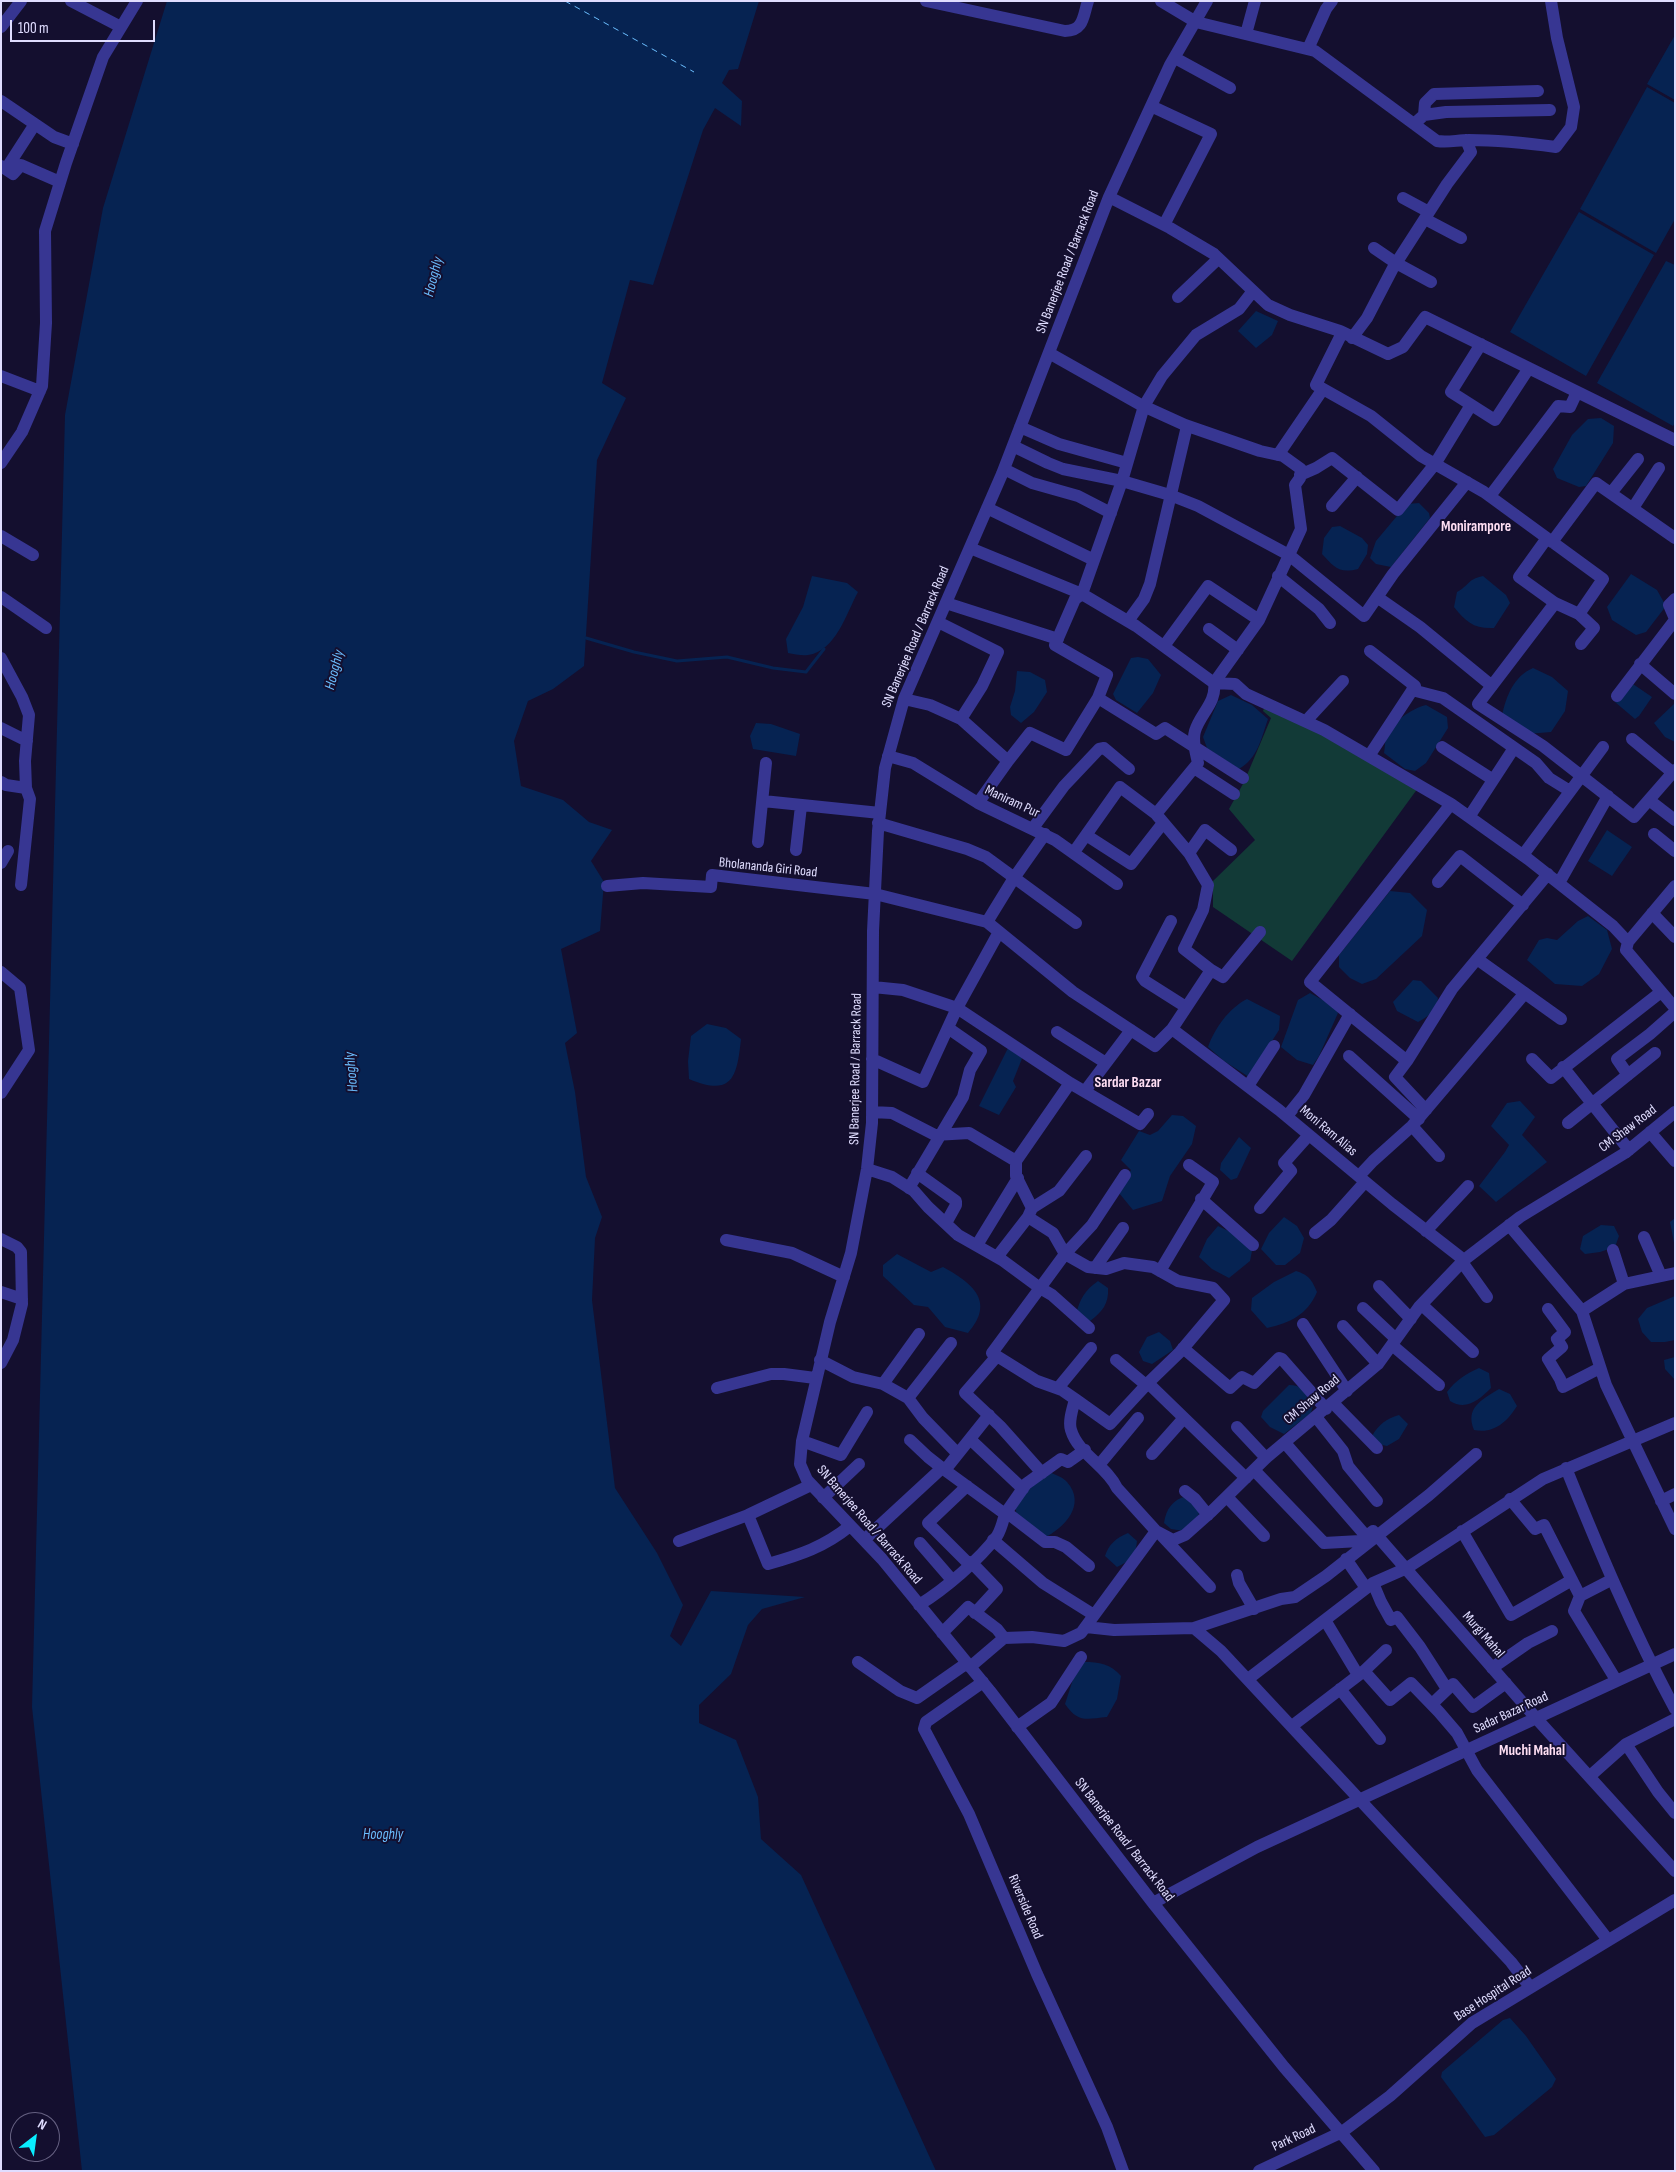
<!DOCTYPE html>
<style>
body{margin:0}
#map{position:relative;width:1676px;height:2172px;overflow:hidden;background:#140f2f;font-family:"Sofia Sans Condensed",sans-serif}
canvas{display:block}
.frame{position:absolute;inset:0;border:2px solid #e0ddff;pointer-events:none}
.north{position:absolute;left:10px;top:2112px;width:50px;height:50px;box-sizing:border-box;background:#140f2f;border:1px solid #666182;border-radius:50%;rotate:30deg;font-size:14px;font-weight:700;line-height:20px;text-align:center;color:#e0ddff}
.north::after{content:'';display:block;margin:auto;width:18px;height:22px;background:#09edff;clip-path:polygon(50% 0,100% 100%,50% 72%,0 100%)}
.scale{position:absolute;left:10px;top:20px;width:145px;height:22px;box-sizing:border-box;border:2px solid #e0ddff;border-top:0;padding-left:6px;font-size:15px;line-height:18px;white-space:nowrap;color:#e0ddff;-webkit-text-stroke:4px #140f2f;paint-order:stroke}
</style>
<div id="map">
<canvas width="1676" height="2172"></canvas>
<div class="frame"></div>
<div class="north">N</div>
<div class="scale">100 m</div>
</div>
<script>
const g = document.querySelector('canvas').getContext('2d');
g.lineJoin = 'round';
function paint(path, color) { g.fillStyle = color; g.fill(path, 'evenodd'); }
function trace(path, color, width, dash) { g.strokeStyle = color; g.lineWidth = width; g.lineCap = dash ? 'butt' : 'round'; g.setLineDash(dash || []); g.stroke(path); }
function label(font, color, halo, rows, align = 'center') {
  g.font = font + ' "Sofia Sans Condensed",sans-serif'; g.lineWidth = 4; g.setLineDash([]); g.textBaseline = 'middle'; g.strokeStyle = halo; g.fillStyle = color; for (const [text, x, y, turn = 0] of rows) {
    g.save(); g.translate(x, y); g.rotate((+turn || 0) * Math.PI / 180); g.textAlign = isNaN(turn) ? turn : align; if (halo) g.strokeText(text, 0, 0); g.fillText(text, 0, 0); g.restore();
  }
}
const green = new Path2D(`
 M1265,706L1322,731L1418,788L1292,961L1213,907V881L1255,840L1229,809L1244,782L1271,718L1263,711Z`);
const water = new Path2D(`
 M167,1H759L738,69L729,70L722,83L742,101L741,126L715,108L703,130L653,285L630,280L602,383L626,398L597,460L584,666L553,689L528,701L514,741L521,786L563,800L589,822L612,830L591,861L604,882L600,931L561,949L577,1033L565,1043L575,1092L586,1177L602,1217L595,1238L592,1300L615,1488L657,1553L683,1605L670,1636L681,1646L711,1591L805,1597L762,1609L748,1625L731,1674L699,1705V1723L736,1740L758,1797L761,1839L801,1875L936,2171H82L32,1707L65,415L103,208Z
 M1675,35V100L1647,84Z
 M1647,87L1675,103V219L1656,253L1580,209Z
 M1579,212L1654,255L1586,376L1510,332Z
 M1666,261L1675,265V423L1673,426L1597,383Z
 M1256,311L1278,321L1272,335L1256,348L1238,331Z
 M1601,418L1614,426L1613,443L1586,486L1579,487L1557,478L1553,469L1572,435L1588,419Z
 M1419,503L1429,513L1430,518L1391,567L1376,564L1370,558L1376,541L1407,504Z
 M1340,526L1362,538L1368,545L1367,554L1358,569C1339,574 1334,567 1322,554L1324,538L1332,527Z
 M1631,574L1657,590L1666,606L1646,632L1636,635L1612,620L1607,607Z
 M812,576L847,583L858,592C846,614 836,651 808,655C802,656 794,654 788,653L786,639L803,607Z
 M1483,576L1506,595L1510,603L1494,628C1474,629 1466,622 1454,607L1457,592C1470,585 1466,580 1483,576Z
 M1138,657L1148,659L1161,675L1153,693L1137,713L1116,700L1113,694L1131,658Z
 M1533,668L1552,677L1568,691L1565,711L1551,732L1527,734L1502,716C1506,696 1514,676 1533,668Z
 M1017,671L1030,672L1045,680L1047,692L1034,712L1021,723L1011,715L1010,707L1015,691Z
 M1630,682L1652,697L1639,716L1635,719L1615,702Z
 M1231,695L1252,705L1268,719C1261,739 1258,758 1239,769L1207,748L1203,737L1218,701Z
 M1675,703V742L1665,737L1654,723Z
 M1426,705L1447,717L1448,728L1426,763L1415,771L1405,769L1384,753C1385,748 1385,741 1386,737C1393,721 1411,709 1426,705Z
 M756,723L771,724L800,734L796,756L753,749L750,736Z
 M1607,830L1632,847L1612,876L1588,861Z
 M1390,891L1410,893L1427,910L1422,936L1376,979L1362,984L1350,978L1339,967V955Z
 M1588,916L1607,930L1612,949L1599,974L1582,986L1555,984L1527,960L1539,940L1547,938L1557,940L1578,921Z
 M1413,980L1421,981L1438,998C1437,1010 1428,1017 1418,1022L1397,1011L1393,1002Z
 M1310,993L1332,1005L1338,1013L1319,1056L1313,1065L1297,1060L1281,1047L1298,1000Z
 M1247,999L1280,1016L1279,1030L1249,1077L1224,1061L1208,1047C1215,1028 1229,1008 1247,999Z
 M707,1024L726,1028L741,1039C737,1078 732,1097 689,1079L688,1061L691,1036Z
 M1008,1048L1023,1056L1013,1081L1016,1087L999,1115L979,1106Z
 M1520,1101L1535,1117L1522,1135L1547,1162L1496,1202L1479,1186L1505,1152L1509,1145L1491,1126L1507,1103Z
 M1172,1115L1183,1116L1196,1126L1192,1144L1170,1176L1162,1201L1133,1210L1119,1193L1131,1170L1121,1160L1139,1131L1150,1135L1158,1131Z
 M1239,1137L1251,1148L1237,1178L1231,1180L1220,1170L1221,1163Z
 M1284,1217L1297,1226L1304,1238L1300,1253L1285,1265H1276L1261,1249L1269,1233Z
 M1675,1218V1248L1670,1222Z
 M1601,1225L1614,1226L1619,1236L1615,1247L1600,1252L1585,1254L1580,1249L1583,1236Z
 M1218,1226L1239,1236L1252,1251L1250,1261L1229,1278L1212,1269L1199,1257L1207,1239Z
 M897,1254L931,1272L943,1267C972,1283 996,1301 968,1333L945,1327L928,1307L914,1305L883,1276V1265Z
 M1296,1271C1309,1275 1312,1280 1317,1292C1307,1315 1290,1323 1267,1328L1251,1310L1252,1298L1274,1282Z
 M1098,1281L1108,1288C1109,1304 1102,1312 1090,1321L1076,1314C1080,1299 1085,1290 1098,1281Z
 M1675,1296V1340L1665,1342H1651L1642,1332L1638,1319L1647,1308Z
 M1159,1332L1170,1341L1173,1350L1152,1364L1143,1361L1139,1352L1147,1337Z
 M1675,1357V1380L1665,1369L1664,1360Z
 M1479,1368L1489,1373L1491,1388C1479,1400 1466,1411 1450,1401L1447,1392C1456,1380 1466,1374 1479,1368Z
 M1289,1385C1300,1385 1308,1391 1314,1401L1311,1413L1284,1434L1270,1427L1261,1417L1263,1411Z
 M1499,1389L1510,1394L1517,1406C1507,1422 1494,1434 1474,1430C1465,1408 1481,1400 1499,1389Z
 M1399,1415L1408,1424L1399,1439L1387,1446L1378,1444L1372,1436C1379,1424 1386,1419 1399,1415Z
 M1047,1471C1053,1474 1063,1477 1067,1482C1087,1505 1064,1528 1044,1538L1017,1517L1015,1504Z
 M1187,1496L1201,1510L1196,1519L1184,1531L1171,1529L1164,1523C1166,1509 1173,1499 1187,1496Z
 M1128,1533L1137,1541C1136,1555 1130,1561 1117,1567L1105,1556C1109,1544 1116,1538 1128,1533Z
 M1084,1662C1099,1662 1111,1664 1121,1676L1117,1699L1107,1717C1086,1719 1078,1723 1065,1704L1076,1670Z
 M1510,2018L1526,2036L1556,2079L1552,2087L1494,2135L1485,2137L1441,2077L1442,2072L1503,2020Z`);
const stream = new Path2D(`
 M586,638L634,652L677,661L727,657L773,668L806,672L824,649`);
const ferry = new Path2D(`
 M565,1L694,72`);
const minor = new Path2D(`
 M71,1L121,27
 M926,1L1065,31C1084,31 1083,16 1088,1
 M1161,1L1196,22L1315,51L1437,141C1448,143 1457,140 1469,140C1498,140 1527,143 1556,147L1571,127L1574,107L1557,38L1551,1
 M1207,1L1170,65L1109,197L1002,474L904,699L885,768L878,831L873,931L872,1123L867,1169L851,1253L830,1322L802,1441L800,1464L807,1480L882,1559L990,1691L1153,1903L1284,2067L1374,2171
 M1,27L21,1
 M1246,34L1255,1
 M1308,49L1326,9L1332,1
 M1175,58L1230,88
 M1,101L54,137L73,144
 M1151,106L1211,134L1164,225
 M1424,115L1425,103L1434,94L1538,91
 M1414,124L1424,115L1446,112L1550,110
 M1,166L13,174L21,165L60,182
 M6,169L35,124
 M1109,197L1170,228L1214,254L1268,305L1290,315L1340,331L1388,354L1403,347L1425,317L1675,440
 M1403,198L1429,212
 M1425,219L1461,238
 M1374,248L1396,263L1431,282
 M1178,297L1218,259
 M1342,333L1316,385L1371,416L1421,456L1484,492L1603,579L1579,614L1594,628L1581,644
 M1352,338L1367,318L1393,268L1447,184L1471,152L1466,140
 M1481,344L1451,392L1495,420L1529,368
 M1049,353L1141,405L1185,425L1260,451L1283,456L1301,469L1300,478L1295,485L1301,529L1259,620L1214,683
 M1,376L40,391
 M1020,427L1059,444L1127,463
 M1013,446L1048,463L1063,469L1122,481L1170,495L1198,506L1289,555L1364,616L1393,574L1467,482
 M1278,455L1323,389
 M1,463L22,432L42,386L46,323L45,231L66,163L103,57L137,1
 M1004,469L1032,483L1078,496L1111,513
 M1300,475L1316,468L1332,458L1398,510L1435,464L1471,405
 M1611,493L1638,459
 M1490,496L1558,406L1570,407L1577,392
 M1332,506L1357,477
 M987,508L1094,560
 M1633,508L1659,468
 M1,536L33,555
 M1547,538L1519,577L1555,603L1579,614
 M1552,542L1596,483L1675,538
 M970,548L1082,594L1136,626L1214,683L1235,684L1246,694L1324,730L1451,804L1528,859L1613,926L1628,942L1626,950L1675,1008
 M1278,576L1319,609L1330,623
 M1,597L46,628
 M1377,597L1420,627L1492,686
 M1675,599L1669,605L1675,619
 M946,603L1058,639
 M1555,603L1478,704L1543,746L1634,817L1675,770
 M1128,621L1144,599L1150,584L1187,426
 M938,622L998,652L982,686L961,719
 M1209,629L1238,650
 M1164,646L1208,586L1259,620
 M1,658L22,697L29,715L25,761L26,788L6,785L1,782
 M1640,664L1675,694
 M1412,690L1443,698L1536,763L1549,778L1570,791
 M1617,696L1675,620
 M1098,698L1156,734L1165,728L1243,778
 M904,699L930,705L961,719L1008,761L978,803
 M1306,721L1343,681
 M1,728L27,741
 M1632,739L1672,772
 M1442,747L1492,779
 M888,756L913,763L978,803L1055,840L1117,884
 M1369,756L1415,686L1370,651
 M1008,761L1030,733L1066,750L1098,698L1107,675L1055,645L1075,599L1082,594L1122,481L1144,406L1162,376L1196,335L1239,309L1253,291
 M1194,768L1234,794
 M1649,800L1675,820
 M763,801L880,813
 M1469,817L1514,748
 M878,823L967,849L986,857L1076,923
 M1033,828L1064,786L1099,749L1104,748L1129,769
 M1654,834L1675,851
 M1086,835L1131,864L1163,823
 M758,842L766,763
 M796,850L801,806
 M1074,852L1120,787L1156,814
 M1189,853L1205,830L1231,850
 M1523,855L1603,747
 M1,863L8,851
 M1438,882L1460,856L1523,905
 M1559,883L1608,796
 M21,885L30,799L26,788
 M607,886L643,883L711,887L712,875L875,894L987,922L1073,992L1155,1046L1172,1029L1211,970L1184,949L1203,910L1208,885L1189,853L1156,814L1198,763C1196,753 1192,741 1195,731C1200,714 1217,702 1214,683
 M1652,913L1675,937
 M1171,921L1142,977L1145,981L1186,1007
 M987,922L1014,878L1045,834
 M1628,942L1675,886
 M1477,959L1561,1019
 M1211,970L1223,977L1260,932
 M1,972L20,988L29,1050L1,1093
 M873,987L903,990L957,1008L1070,1083L1140,1124L1148,1114
 M1172,1029L1279,1110L1392,1204L1464,1260
 M1057,1032L1106,1063
 M1349,1056L1419,1119
 M872,1059L923,1082L957,1008L999,932
 M1532,1059L1551,1078L1661,992
 M1407,1061L1310,982L1451,804
 M1563,1067L1629,1150
 M1628,1075L1617,1059L1650,1034L1675,1012
 M1248,1086L1274,1046
 M1085,1091L1131,1030
 M1426,1110L1395,1077L1407,1061L1452,989L1548,874
 M872,1112L892,1113L935,1135L969,1133L1016,1161V1176L1032,1208L1028,1217L1053,1233L1065,1254L1088,1267L1106,1269L1124,1263L1153,1267L1178,1281L1213,1288L1224,1300L1180,1352L1148,1383L1246,1478
 M1287,1116L1304,1095L1350,1014
 M1568,1123L1655,1053
 M1412,1126L1439,1156
 M1650,1132L1675,1161
 M1016,1161L1070,1083
 M867,1169L892,1177L914,1191L928,1207L958,1235L1002,1260L1040,1288L992,1353L1037,1381L1062,1390L1075,1399C1073,1408 1068,1421 1071,1430C1078,1454 1107,1466 1117,1488L1156,1531
 M917,1173L956,1201V1205L946,1223
 M1359,1176L1373,1161L1412,1126L1525,993
 M909,1188L963,1097L970,1070L981,1051L948,1028
 M1201,1199L1253,1245
 M1032,1208L1059,1191L1086,1156
 M1260,1208L1291,1171L1284,1163L1309,1135
 M1509,1225L1582,1311L1606,1385L1675,1529
 M1426,1231L1468,1186
 M1315,1233L1331,1220L1365,1182
 M1644,1237L1661,1276
 M1,1239L17,1247L21,1252L22,1304L13,1340L1,1363
 M726,1240L792,1253L844,1277
 M977,1245L1018,1178
 M1613,1250L1624,1284
 M997,1257L1028,1217
 M1462,1262L1487,1297
 M1095,1268L1123,1228
 M1160,1271L1213,1182L1189,1165
 M1379,1286L1411,1319
 M1,1292L22,1299
 M1422,1305L1473,1352
 M1363,1308L1396,1339
 M1548,1309L1565,1332L1557,1339L1562,1347L1548,1359L1560,1379L1563,1387L1600,1368
 M1582,1311L1624,1284L1675,1273
 M1303,1324L1347,1391
 M1343,1326L1378,1364
 M1089,1328L1052,1295L1040,1288L1065,1254L1092,1225L1125,1175
 M1392,1345L1439,1385
 M1183,1348L1230,1388L1242,1377L1254,1383L1279,1358L1282,1359L1326,1409
 M997,1356L965,1393L1000,1426L1042,1473
 M820,1360L853,1377L883,1384L908,1398L923,1418L958,1454
 M1116,1360L1146,1385
 M883,1384L919,1334
 M717,1388L771,1374H784L815,1378
 M1058,1388L1091,1348
 M908,1398L951,1343
 M1075,1399L1110,1424L1148,1383
 M1333,1403L1377,1448
 M1316,1417L1343,1451L1348,1466L1377,1501
 M1237,1427L1266,1458
 M910,1440L928,1457L942,1468
 M971,1440L1023,1489
 M802,1441L841,1455L867,1412
 M1285,1443L1366,1536
 M1152,1454L1184,1418
 M1099,1465L1138,1418
 M1566,1468C1599,1550 1633,1631 1675,1709
 M945,1470L989,1415
 M1254,1470L1324,1543L1360,1541L1373,1531L1536,1718L1675,1871
 M967,1486L928,1523L969,1564
 M1185,1491L1195,1499L1208,1515
 M1227,1497L1264,1536
 M823,1498L859,1464
 M1510,1499L1535,1529L1544,1525L1580,1596L1611,1580
 M1661,1501L1675,1494
 M1006,1512L1045,1542H1055L1066,1547L1089,1566
 M748,1515L768,1564C800,1555 824,1547 850,1526
 M1462,1531L1511,1615L1572,1580
 M1162,1536L1210,1587
 M864,1540L942,1468L1005,1514L1026,1484L1061,1459L1068,1462L1085,1450
 M993,1540L1043,1583L1094,1615
 M679,1541L748,1515L811,1485
 M920,1543L952,1580
 M1346,1559L1366,1588
 M971,1562L997,1589L975,1613
 M1237,1575L1239,1583L1254,1609
 M1373,1583L1381,1602L1391,1620L1397,1617L1420,1647L1447,1689
 M1580,1596L1574,1611L1616,1680
 M919,1605C945,1589 979,1560 997,1536C1001,1530 1003,1521 1005,1514
 M1325,1620L1358,1675
 M1086,1627L1114,1630L1194,1628L1281,1599L1295,1597L1326,1576L1429,1495L1476,1454
 M1194,1628L1221,1651L1511,1962L1530,1987
 M942,1633L968,1607L997,1629L1004,1638
 M858,1662L900,1691L917,1698L967,1663
 M970,1667L1004,1638L1032,1637L1064,1641L1081,1633L1156,1531L1173,1540L1185,1535L1212,1511L1266,1458L1378,1364L1419,1307L1464,1260L1520,1217L1625,1153L1675,1112
 M1492,1668L1528,1643L1552,1631
 M1364,1671L1390,1700L1411,1683L1439,1712L1457,1733L1477,1770L1608,1940
 M1248,1679L1373,1583L1407,1568L1543,1479L1675,1423
 M983,1682L926,1722L924,1729L969,1814L1037,1974L1107,2127L1123,2171
 M1340,1689L1380,1739
 M1432,1704L1453,1684L1473,1707L1506,1683
 M1292,1726L1364,1671L1386,1650
 M1017,1727L1051,1703L1081,1657
 M1626,1744L1658,1792L1675,1813
 M1590,1776L1626,1744L1675,1719
 M1153,1903L1257,1847L1675,1654
 M1259,2171L1342,2132L1390,2096L1472,2023L1675,1900`);
const streetNames = [
 ["SN Banerjee Road / Barrack Road",1068,262,-69],
 ["SN Banerjee Road / Barrack Road",916,637,-67],
 ["Maniram Pur",1012,802,25],
 ["Bholananda Giri Road",768,868,6],
 ["SN Banerjee Road / Barrack Road",856,1069,-89],
 ["CM Shaw Road",1628,1129,-37],
 ["Moni Ram Alias",1328,1131,40],
 ["CM Shaw Road",1312,1400,-40],
 ["SN Banerjee Road / Barrack Road",869,1525,49],
 ["Murgi Mahal",1483,1635,49],
 ["Sadar Bazar Road",1511,1713,-25],
 ["SN Banerjee Road / Barrack Road",1124,1840,52],
 ["Riverside Road",1025,1907,67],
 ["Base Hospital Road",1493,1994,-33],
 ["Park Road",1294,2138,-25]
];
const waterNames = [
 ["Hooghly",434,277,-76],
 ["Hooghly",335,670,-76],
 ["Hooghly",352,1072,-95],
 ["Hooghly",383,1835]
];
const neighbourhoodNames = [
 ["Monirampore",1476,527],
 ["Sardar Bazar",1128,1083],
 ["Muchi Mahal",1532,1751]
];
paint(green, '#123a37');
paint(water, '#062352');
trace(stream, '#062352', 3);
trace(ferry, '#6bbeff', 1, [6, 5]);
trace(minor, '#373692', 12);
label('14px', '#e0ddff', '#140f2f', streetNames);
label('italic 15px', '#6bbeff', '#140f2f', waterNames);
label('bold 15px', '#ffdff4', '#140f2f', neighbourhoodNames);
</script>
